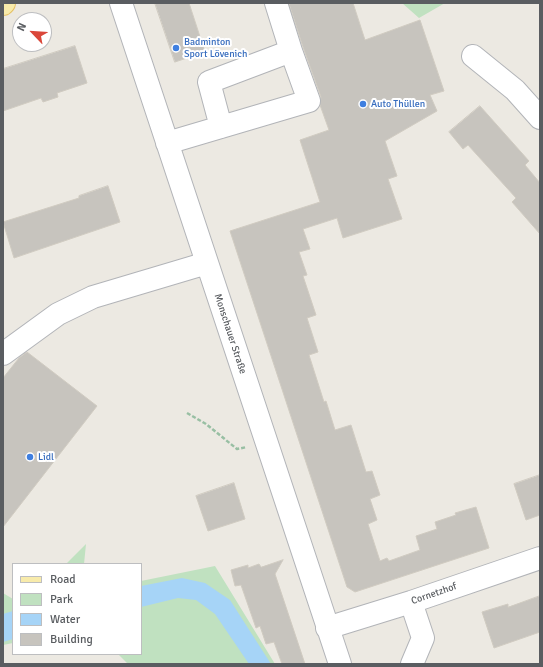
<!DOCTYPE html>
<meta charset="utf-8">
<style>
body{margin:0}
#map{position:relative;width:543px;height:667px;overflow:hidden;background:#ece9e2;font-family:Signika,sans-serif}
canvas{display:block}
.frame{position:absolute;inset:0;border:4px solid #5a5d61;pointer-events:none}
.legend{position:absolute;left:12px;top:563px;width:130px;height:92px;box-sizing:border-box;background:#fff;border:1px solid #bdbec0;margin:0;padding:5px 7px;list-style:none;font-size:12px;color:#5a5d61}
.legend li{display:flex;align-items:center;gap:8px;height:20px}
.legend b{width:20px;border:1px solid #bdbec0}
.north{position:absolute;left:12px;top:12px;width:40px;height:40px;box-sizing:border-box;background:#fff;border:1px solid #bdbec0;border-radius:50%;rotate:295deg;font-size:11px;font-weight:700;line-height:16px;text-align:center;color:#5a5d61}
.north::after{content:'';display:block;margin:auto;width:14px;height:18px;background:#da473a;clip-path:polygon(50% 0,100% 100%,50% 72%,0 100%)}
</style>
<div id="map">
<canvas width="543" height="667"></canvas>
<div class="frame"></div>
<ul class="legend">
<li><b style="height:5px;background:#f8ebab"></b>Road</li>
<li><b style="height:11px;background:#c0e1c0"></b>Park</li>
<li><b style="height:11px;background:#a6d4f7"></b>Water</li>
<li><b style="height:11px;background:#c7c4be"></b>Building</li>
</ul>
<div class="north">N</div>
</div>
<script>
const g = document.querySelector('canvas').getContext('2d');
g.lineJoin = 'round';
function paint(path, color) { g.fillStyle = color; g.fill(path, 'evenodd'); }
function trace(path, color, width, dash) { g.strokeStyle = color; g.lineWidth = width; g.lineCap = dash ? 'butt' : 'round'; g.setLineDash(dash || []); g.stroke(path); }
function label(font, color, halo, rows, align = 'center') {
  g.font = font + ' Signika,sans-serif'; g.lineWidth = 4; g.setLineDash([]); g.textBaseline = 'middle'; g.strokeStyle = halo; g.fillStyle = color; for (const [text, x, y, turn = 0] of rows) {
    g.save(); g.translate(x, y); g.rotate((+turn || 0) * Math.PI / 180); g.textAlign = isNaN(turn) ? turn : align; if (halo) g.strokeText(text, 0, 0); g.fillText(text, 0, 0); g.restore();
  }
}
const green = new Path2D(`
 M402,3H445L419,18Z
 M86,544L84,564H66Z
 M215,566L275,664H128L118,654H141V581Z
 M3,593L13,599V643L3,645Z`);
const water = new Path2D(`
 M182,578L205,583L230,600L271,664H249L215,614L196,600L178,598L141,607V586Z
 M13,611V639L3,642V614Z`);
const building = new Path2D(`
 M155,3H189L205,52L175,62Z
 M289,3H353L365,40L420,20L444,91L430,95L437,111L385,141L397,176L388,179L402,219L343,238L337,218L303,229L310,249L299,252L307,275L303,276L316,315L307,318L318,352L309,355L324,402L326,401L335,430L351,425L366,472L372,471L380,495L370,499L377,520L368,524L380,561L387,558L389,561L420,550L416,536L437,529L435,522L456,515L455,513L476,507L489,548L355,592L347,587L230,231L320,202L300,140L329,130L320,105L321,97L303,47Z
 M75,46L87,83L57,93L58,97L43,102L41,98L3,111V69Z
 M480,106L529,161L525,165L540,183V234L512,202L516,198L468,145L463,149L449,132Z
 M108,186L120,222L14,258L3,222L79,198V196Z
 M27,352L97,406L3,527V378L19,358Z
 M540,475V515L526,520L514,484Z
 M234,483L245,519L208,531L196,496Z
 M283,560L275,574L305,664H282L274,642L266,644L260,626L256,628L241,585L235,586L231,570L248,565V568L259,564L261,567Z
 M540,596V632L494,648L482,612L508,604V607Z`);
const path = new Path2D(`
 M187,413L206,424L237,449L247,447`);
const minor = new Path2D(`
 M121,3L340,664
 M473,56L515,90L540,118
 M221,127L209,82L291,51
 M167,143L309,101L291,51L276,3
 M3,354L58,314L93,297L207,263
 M411,602L423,638L412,664
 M327,628L411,602L540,558`);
const major = new Path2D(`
 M3,4L4,3`);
const markers = [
 [176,48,4,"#3f7fe0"],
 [363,104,4,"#3f7fe0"],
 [30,457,4,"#3f7fe0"]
];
const shopNames = [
 ["Badminton",184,42],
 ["Sport Lövenich",184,54],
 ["Auto Thüllen",371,104],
 ["Lidl",38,457]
];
const streetNames = [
 ["Monschauer Straße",230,334,72],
 ["Cornetzhof",434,594,-19]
];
paint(green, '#c0e1c0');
paint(water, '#a6d4f7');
paint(building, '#c7c4be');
trace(building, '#d0cbc1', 1);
trace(minor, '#b2b4b8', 24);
trace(major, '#e5c062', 24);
trace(path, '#98bfa3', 2.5, [4, 2]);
trace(minor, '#fff', 22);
trace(major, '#f8ebab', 22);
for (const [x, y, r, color] of markers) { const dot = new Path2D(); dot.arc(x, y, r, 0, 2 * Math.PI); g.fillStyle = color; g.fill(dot); trace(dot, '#fff', 1.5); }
label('10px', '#366cbe', '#fff', shopNames, 'left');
label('10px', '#5a5d61', '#fff', streetNames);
</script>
